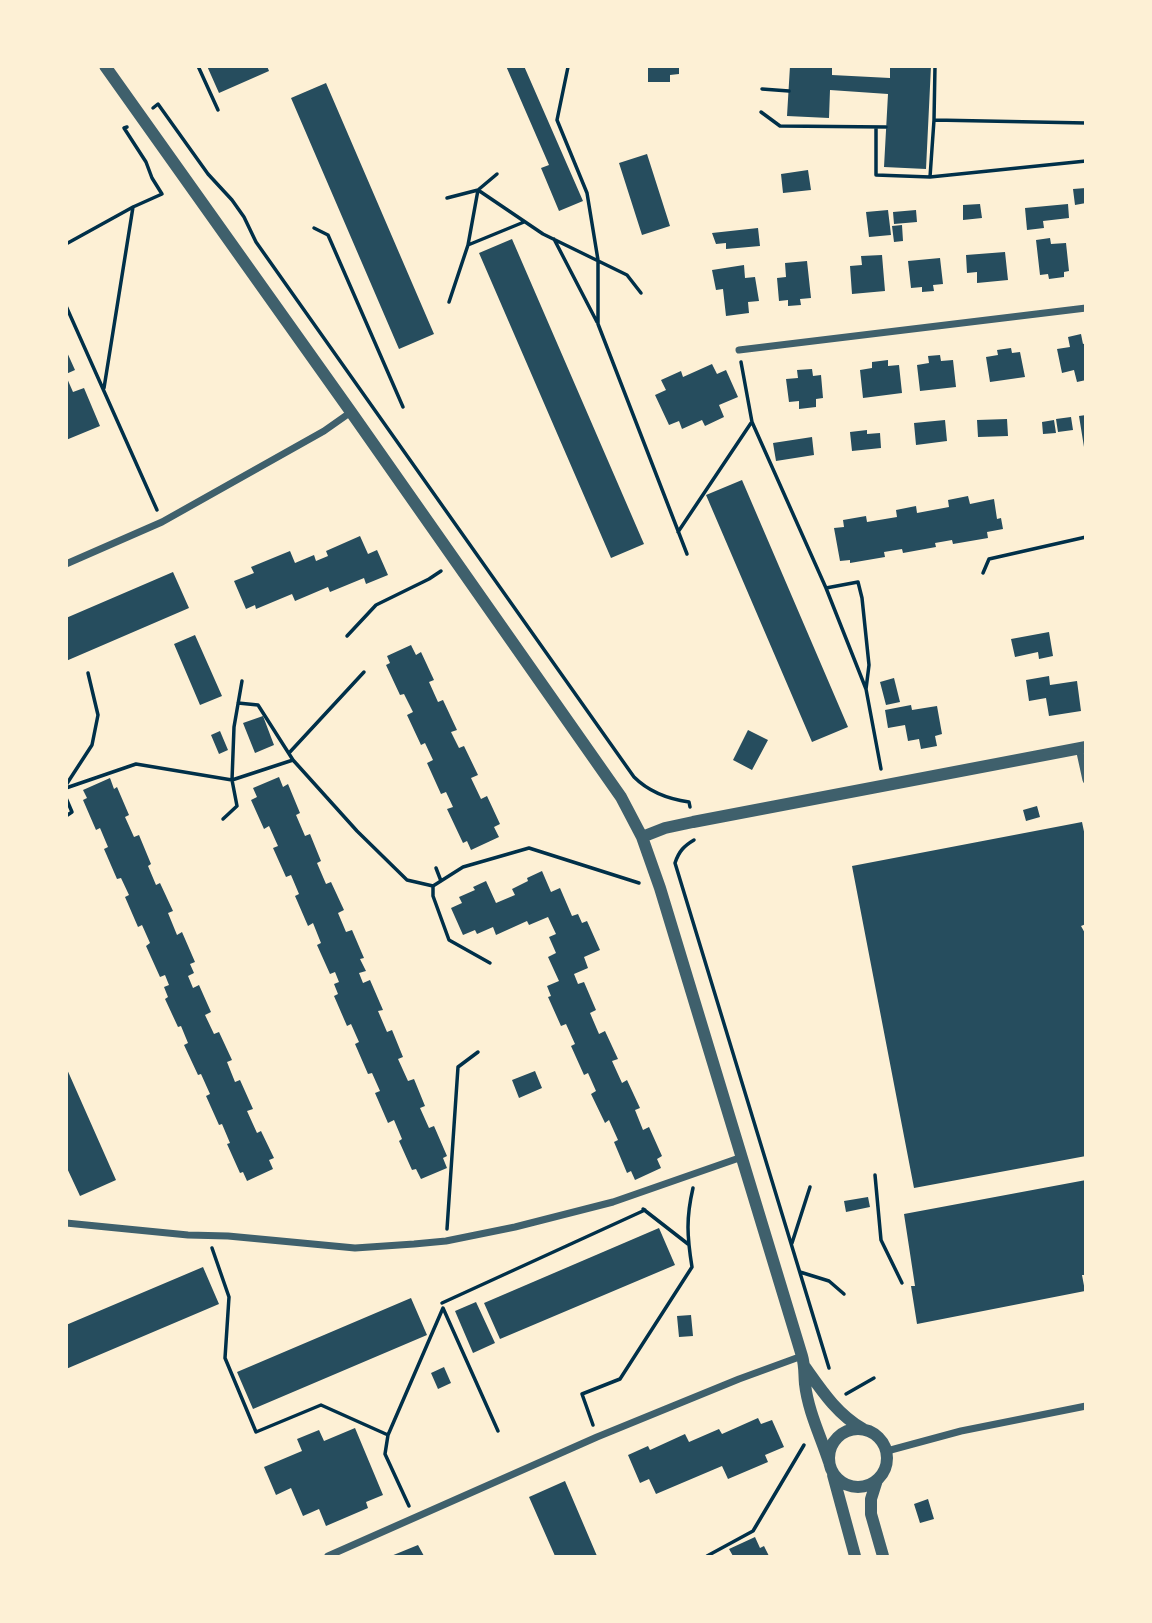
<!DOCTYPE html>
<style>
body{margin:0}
#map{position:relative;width:1152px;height:1623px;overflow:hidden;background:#fdf0d5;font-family:Mulish,sans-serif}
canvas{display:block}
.frame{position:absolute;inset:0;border:68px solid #fdf0d5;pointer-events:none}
</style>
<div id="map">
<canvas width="1152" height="1623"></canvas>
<div class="frame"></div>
</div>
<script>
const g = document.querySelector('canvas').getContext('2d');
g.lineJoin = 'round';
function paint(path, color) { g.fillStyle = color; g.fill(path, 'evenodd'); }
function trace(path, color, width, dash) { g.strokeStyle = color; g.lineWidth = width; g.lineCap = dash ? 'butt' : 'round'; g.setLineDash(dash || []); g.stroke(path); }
const building = new Path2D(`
 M207,66H267L269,71L219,93Z
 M506,66H524L583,201L559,211L541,168L549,165Z
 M648,66H679V74L670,75V82H648Z
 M790,66H832V75L890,78V66H931L926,169L884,167L888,94L830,90L829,118L787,116Z
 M326,83L434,334L399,349L291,98Z
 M647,154L670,226L642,235L619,163Z
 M808,170L811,190L783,193L781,174Z
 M1086,188V203L1075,205L1073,189Z
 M980,204L982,218L963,220V205Z
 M1068,204L1069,218L1043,221L1044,228L1027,230L1025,208Z
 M888,210L891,235L869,237L866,212Z
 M916,210L917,222L894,224L893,212Z
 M902,225L903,241L894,242L892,226Z
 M758,228L760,246L726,249V243L716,244L712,233Z
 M1050,238L1051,244L1066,243L1069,271L1064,272V277L1049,279L1048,274L1040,275L1036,240Z
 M512,239L644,544L611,558L479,253Z
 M1005,252L1008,280L977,283V272L967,273L966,255Z
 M882,255L885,291L852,294L850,266L862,265L861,256Z
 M940,258L943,284L933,285L934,291L922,292V287L911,288L908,261Z
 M807,261L811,298L800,299L801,305L788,306V300L779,301L777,278L786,277L785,263Z
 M744,265L745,278L755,277L759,301L748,302L749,313L726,316L723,289L716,290L712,270Z
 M1081,334L1083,344L1086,343V380L1077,382L1074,370L1062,373L1057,349L1070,347L1068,337Z
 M1011,348L1012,353L1020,352L1025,377L990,382L986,357L998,355L997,350Z
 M66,350L75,370L66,374Z
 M940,355L941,361L953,360L956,387L920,391L917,365L929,363L928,356Z
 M888,360V366L899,365L902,393L863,398L860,370L872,368V362Z
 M712,364L717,374L726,370L738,397L719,405L724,417L705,426L702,420L682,429L679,421L669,425L655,395L666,390L661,380L681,371L683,377Z
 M812,369L813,376L821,375L823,398L816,399V407L799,409V401L789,402L786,379L798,378L797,370Z
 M66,376L73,392L84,388L100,426L66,440Z
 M1086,415V447H1084L1079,416Z
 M1071,417L1073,430L1058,432L1056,419Z
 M1007,419L1008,436L978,437L977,420Z
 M945,420L947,441L916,445L914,423Z
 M1054,420L1056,433L1043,434L1042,422Z
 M867,430V434L880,433L881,448L852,451L850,432Z
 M812,437L814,455L776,461L773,443Z
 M742,480L848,727L812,742L706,495Z
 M968,496L970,504L994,499L997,519L1001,518L1003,529L987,532L988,538L953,544L952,540L935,543L936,547L903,553L902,549L884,552L885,557L850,563V560L840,561L834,528L844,527L843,520L866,516L867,522L897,517L896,510L916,506L917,513L949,507L948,500Z
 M360,536L368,554L377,550L388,575L366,584L364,578L330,592L328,587L295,601L292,594L256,609L255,605L246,609L234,581L254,573L251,567L290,551L295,563L314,555L316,561L328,556L326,551Z
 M173,572L189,608L66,661V618Z
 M1049,632L1053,656L1039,659L1038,652L1015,657L1011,639Z
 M195,635L222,696L200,705L174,644Z
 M411,645L416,655L421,652L434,680L429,682L438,702L443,700L457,730L451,732L459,748L464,746L478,775L471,778L481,799L487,796L500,824L494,827L499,837L471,850L467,841L463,843L447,809L453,807L446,792L441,794L427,763L433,760L425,743L421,745L407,715L413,712L404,694L400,695L386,665L390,663L387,656Z
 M1049,676L1050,685L1077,681L1081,711L1049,716L1046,698L1029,701L1026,680Z
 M894,678L900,702L886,705L880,682Z
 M911,705L912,710L937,706L942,734L935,736L937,746L921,749L919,739L908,741L905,725L888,728L885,710Z
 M263,716L274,745L255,753L243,723Z
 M748,730L768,740L752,770L733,760Z
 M220,731L228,750L219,754L211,735Z
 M279,777L283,787L288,784L300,813L296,815L305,836L310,834L321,861L317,863L326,884L331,882L344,910L338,913L346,932L352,930L364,958L360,959L366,971L359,973L363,983L370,980L383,1010L378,1011L387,1032L392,1030L403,1057L398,1059L408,1081L414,1079L425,1106L420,1108L429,1128L434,1126L447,1156L443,1158L447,1168L421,1179L416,1169L412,1170L399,1141L402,1139L394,1120L388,1123L375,1093L380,1091L372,1073L368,1074L355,1044L359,1042L351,1024L347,1026L334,996L338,994L334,984L339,982L335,972L330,974L317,945L321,943L313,923L308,926L295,896L299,894L291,875L286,877L273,848L278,846L269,826L264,829L251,800L257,797L253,788Z
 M110,778L114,789L117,787L129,815L125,817L134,837L139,835L151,864L148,866L156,885L160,883L173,911L168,913L177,935L182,932L195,962L190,964L194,973L188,976L193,988L199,985L211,1012L205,1015L214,1034L219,1032L232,1060L227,1062L235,1082L240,1080L253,1109L247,1111L257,1133L261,1131L274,1158L269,1160L273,1169L247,1181L243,1172L240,1173L227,1144L230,1143L222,1124L219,1125L206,1096L210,1094L201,1074L198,1075L184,1045L188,1043L181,1026L178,1027L165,999L168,997L164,987L169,985L165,975L160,977L146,946L150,943L142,925L138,927L125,897L129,895L121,878L117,879L104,849L108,847L100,828L96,830L83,800L87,798L83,790Z
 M1037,806L1040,817L1026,821L1023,810Z
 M1082,822L1086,841V924L1081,926L1086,935V1156L914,1188L852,866Z
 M542,871L551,892L560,888L572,916L578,914L582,923L587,921L600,950L584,957L588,968L574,974L578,984L584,982L596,1010L590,1013L599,1034L605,1031L618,1059L612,1061L622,1083L627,1080L640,1108L635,1110L643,1130L649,1127L662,1156L657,1159L661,1168L635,1180L631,1171L627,1173L614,1142L618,1140L609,1120L605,1123L591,1094L596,1091L588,1073L584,1075L571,1046L575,1044L566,1024L561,1026L548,997L551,996L547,986L559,981L548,957L556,953L549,937L556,934L548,917L529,925L527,921L496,935L493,927L477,934L475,930L463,935L451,908L462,903L459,897L475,890L473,887L486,881L496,903L515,895L512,889L528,881L527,878Z
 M66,1067L116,1180L80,1196L66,1166Z
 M535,1071L542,1088L519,1098L512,1080Z
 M1086,1180V1275H1082L1085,1291L917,1324L911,1286H915L904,1214Z
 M868,1197L870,1207L846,1212L844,1201Z
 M659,1228L675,1265L500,1339L484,1303Z
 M203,1267L219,1304L66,1369V1325Z
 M411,1298L427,1335L253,1409L237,1372Z
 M476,1302L495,1343L473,1353L455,1311Z
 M691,1315L693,1336L679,1337L677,1316Z
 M444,1367L451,1383L438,1389L431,1373Z
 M758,1418L761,1424L772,1420L784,1447L765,1455L768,1462L728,1479L722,1466L656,1494L649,1479L640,1483L628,1455L648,1446L650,1450L685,1434L689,1442L719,1429L722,1434Z
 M355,1428L383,1495L366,1502L368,1508L326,1526L319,1509L303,1516L291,1488L276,1495L264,1467L302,1451L297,1439L319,1430L324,1441Z
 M565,1481L597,1556H555L529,1497Z
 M928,1499L934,1519L920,1523L914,1504Z
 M755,1537L760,1548L764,1546L769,1556H733L729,1549Z
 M418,1545L424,1556H391Z`);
const path = new Path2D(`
 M198,66L218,110
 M568,67L557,120L587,193L598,260V324L687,554
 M762,89L789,91
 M153,108L158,104L208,174L232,200L244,217L256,242L634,777C649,792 668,799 689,802L690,807
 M761,112L780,126L886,127
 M934,120L935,66
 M876,127V175L930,177L1086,161
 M930,177L934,120L1086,123
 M447,198L478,190L497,174
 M314,228L328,235L403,407
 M554,239L597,322
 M66,244L133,207L162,194L152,178L146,162L124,128L127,127
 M468,245L524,222
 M449,302L468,245L478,190L543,234L627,275L641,293
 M66,306L157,510
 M741,362L752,422L826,588L866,689
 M104,388L133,207
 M678,532L751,423
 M983,573L989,559L1086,537
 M826,588L858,582L862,598L869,665L866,689L881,769
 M347,636L376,605L429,579L441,571
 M238,703L258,705L293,760
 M289,753L364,672
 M66,785L92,745L98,715L88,673
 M66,788L136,764L232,780L293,760L357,831L407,880L433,886
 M66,798L72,812L66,816
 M223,819L237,806L232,780L234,727L242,681
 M694,840C684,846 679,851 675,863L829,1368
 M436,868L441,881
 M490,963L449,940L433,896V886L463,867L529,848L639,883
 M875,1175L881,1240L902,1283
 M643,1209L688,1244
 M447,1229L458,1067L478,1052
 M792,1243L810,1187
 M212,1248L229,1297L225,1358L256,1432L321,1405L388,1435L443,1308L498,1431
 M800,1272L829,1281L844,1294
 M442,1303L645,1210
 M846,1394L874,1378
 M593,1425L582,1394L620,1379L692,1267C687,1236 686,1218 693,1188
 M388,1435L385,1454L409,1506
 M707,1556L753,1531L804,1445`);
const minor = new Path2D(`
 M739,350L1086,308
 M66,564L162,522L324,431L351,412
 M1079,748L1086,780
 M66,1223L188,1235L228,1236L355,1248L414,1244L446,1241L515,1227L613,1202L742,1157
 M887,1451L961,1431L1086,1406
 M328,1556L597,1437L739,1379L802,1356`);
const tertiary = new Path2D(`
 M105,66L351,412L621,797L642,837L660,888L802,1356C805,1366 804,1374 805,1384C808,1411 821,1437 829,1462
 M642,837L665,828L693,822L1086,747
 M805,1367C822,1391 837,1414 863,1429
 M829 1458a29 29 0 1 1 58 0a29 29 0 1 1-58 0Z
 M833,1475L855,1556
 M877,1480L871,1499V1514L883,1556`);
paint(building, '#264d5e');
trace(path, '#003049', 3.5);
trace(minor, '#3f606c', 7);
trace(tertiary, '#3f606c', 12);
</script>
